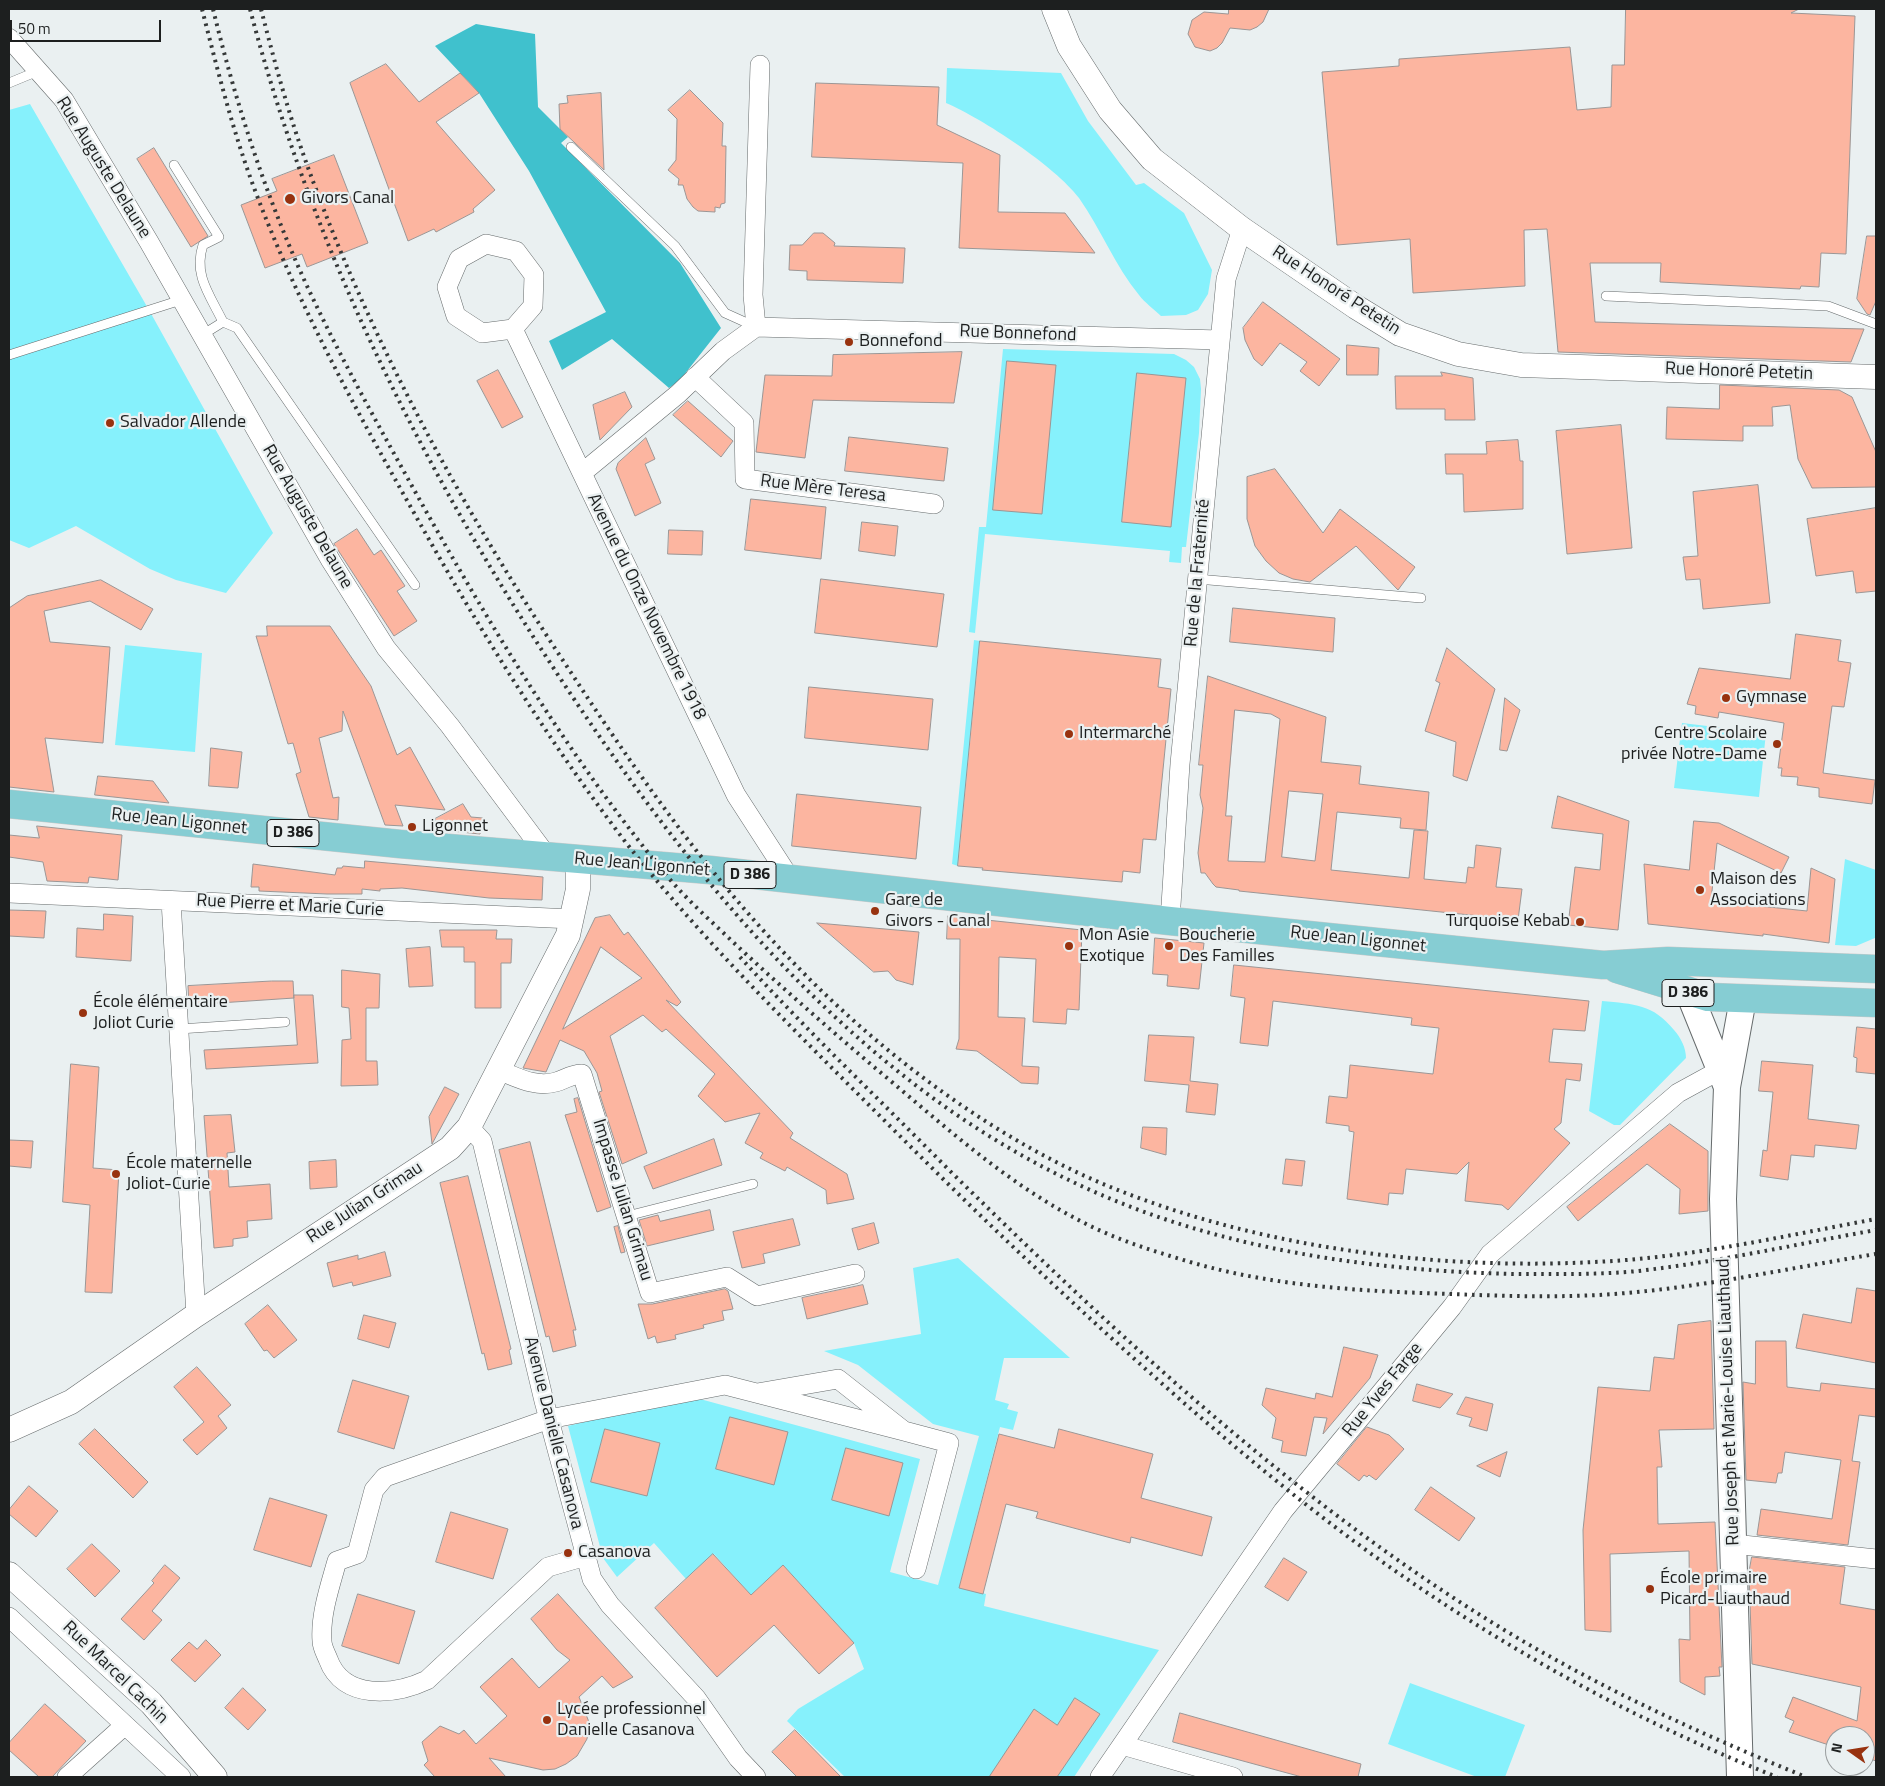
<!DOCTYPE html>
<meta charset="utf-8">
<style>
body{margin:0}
#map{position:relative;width:1885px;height:1786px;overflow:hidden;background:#eaf0f1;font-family:"Titillium Web",sans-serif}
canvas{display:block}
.frame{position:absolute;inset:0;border:10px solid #1d1f1f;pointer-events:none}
.north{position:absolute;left:1825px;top:1726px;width:50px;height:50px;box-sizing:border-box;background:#eaf0f1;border:1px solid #989c9d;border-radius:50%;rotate:283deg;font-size:14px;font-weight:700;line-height:20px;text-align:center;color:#1d1f1f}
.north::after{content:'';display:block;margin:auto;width:18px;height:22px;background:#98320f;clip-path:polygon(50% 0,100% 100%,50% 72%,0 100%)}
.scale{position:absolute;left:10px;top:20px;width:151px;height:22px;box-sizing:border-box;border:2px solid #1d1f1f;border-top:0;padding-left:6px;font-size:15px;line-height:18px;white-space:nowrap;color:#1d1f1f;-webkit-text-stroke:4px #eaf0f1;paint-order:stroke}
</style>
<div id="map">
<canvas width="1885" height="1786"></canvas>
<div class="frame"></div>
<div class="north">N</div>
<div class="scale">50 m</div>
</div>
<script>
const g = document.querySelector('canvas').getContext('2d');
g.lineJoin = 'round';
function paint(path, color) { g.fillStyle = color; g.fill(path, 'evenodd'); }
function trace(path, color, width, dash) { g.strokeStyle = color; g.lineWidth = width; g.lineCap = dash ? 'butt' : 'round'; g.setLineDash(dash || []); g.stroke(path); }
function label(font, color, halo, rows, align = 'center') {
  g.font = font + ' "Titillium Web",sans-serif'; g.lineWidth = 4.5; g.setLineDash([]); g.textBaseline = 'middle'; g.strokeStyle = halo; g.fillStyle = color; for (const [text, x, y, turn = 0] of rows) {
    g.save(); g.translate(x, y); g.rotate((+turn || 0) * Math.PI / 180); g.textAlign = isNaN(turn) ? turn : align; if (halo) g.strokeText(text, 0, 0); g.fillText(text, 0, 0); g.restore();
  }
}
const green = new Path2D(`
 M947,68L1061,73L1088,121L1136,185L1144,183L1184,213L1212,270L1208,294L1198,310L1186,315L1161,316C1154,309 1145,303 1139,295C1115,266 1101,229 1079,198C1055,166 983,119 946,103Z
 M30,104L149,310L273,533L226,593L176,580L150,569L76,526L29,548L9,540V110Z
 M1003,349L1174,354L1186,360L1194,367L1200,379L1201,389L1199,433L1186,547H1182L1181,563L1169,562L1170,551L985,534L975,633L969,632L979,527H986Z
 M974,640L980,641L958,866L952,864Z
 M125,645L202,653L195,752L115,745Z
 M1682,723L1766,733L1759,797L1674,788Z
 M1845,859L1876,870L1875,938L1856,946L1835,945Z
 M1602,1001C1634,1004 1653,1004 1674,1030C1681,1038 1686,1048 1686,1058L1620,1125H1614L1589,1111Z
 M958,1258L1070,1358H1004L995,1400L1009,1404L1007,1409L1018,1412L1013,1430L1000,1427L959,1588L986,1594L984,1606L1159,1650L1074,1777H845L787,1721L798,1709L864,1669L854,1643L783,1565L751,1595L714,1554L686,1579L654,1543L617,1577L603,1558L568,1426L689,1396L920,1459L890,1572L938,1585L979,1436L933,1424L858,1365L824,1351L921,1334L913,1268Z
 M1410,1683L1525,1725L1505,1777H1477L1388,1744Z`);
const forest = new Path2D(`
 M476,24L535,34L538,107L568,137L561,143L680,263L721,328L680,380L669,388L612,339L562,370L549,341L606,312L529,171L479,93L435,46Z`);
const building = new Path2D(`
 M1229,9H1269L1263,22L1257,27L1250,30L1230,28L1222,43L1217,48L1210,51L1195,47L1188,34L1192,20L1204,12L1228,14Z
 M1626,9H1799L1791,13L1855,16L1846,254L1821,253L1819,287L1801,286L1800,289L1660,282L1661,263H1590L1595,322L1864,329L1851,362L1558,352L1547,229L1524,230L1525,286L1413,293L1410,239L1337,245L1322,72L1399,66V59L1570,47L1577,110L1611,107L1612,65H1624Z
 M386,64L419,102L460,73L479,93L436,122L495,190L473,209L474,212L436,232L434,229L408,241L350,83Z
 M816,83L939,87L937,125L1000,155L998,212L1065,213L1095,253L959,248L963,163L812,157Z
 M690,90L723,123L722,146H726L725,203L721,204L720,208L715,207V212L698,211L693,207L687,199L683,185H678L679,179L668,170L676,160L677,119L668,110Z
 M601,93L604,170L560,129L559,104L568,103L567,96Z
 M154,148L208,236L191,247L137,159Z
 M334,155L368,243L307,267L302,254L265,268L241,205L277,191L272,179Z
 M814,233H823L835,243L834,246L905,248L903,283L807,280V271L789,270L790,245H802Z
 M1867,236H1876V301L1870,315L1867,314L1857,299Z
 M1263,302L1340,359L1319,386L1300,371L1307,362L1280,343L1262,366L1254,359L1245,340L1243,328Z
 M1347,345L1379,348L1378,375H1347Z
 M962,352L954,403L813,400L805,458L756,452L765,375L832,376L833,355Z
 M1007,361L1056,365L1042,514L993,510Z
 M498,370L523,417L502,428L477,381Z
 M1441,372L1473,378L1475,420H1445V409H1396L1395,376H1442Z
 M1137,373L1186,378L1171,527L1122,522Z
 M1720,385L1839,390L1852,397L1876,452V487L1812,488L1798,459L1790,405L1772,407L1773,426H1743V441L1666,439L1667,407L1719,409Z
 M625,392L632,407L600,440L593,405Z
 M688,401L733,441L721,457L673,415Z
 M1621,425L1632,548L1567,554L1556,431Z
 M849,437L948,448L944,481L845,471Z
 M646,438L655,459L645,464L661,503L635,516L616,469L618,463Z
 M1518,440L1520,461H1523V509L1464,512L1463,474H1446L1445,454H1487L1486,442Z
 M1275,469L1323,533L1340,509L1415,567L1398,590L1356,546L1310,582L1293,579L1279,573L1266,561L1255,546L1247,519V477Z
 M1758,485L1770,603L1703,609L1700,579L1686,580L1683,557L1698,556L1693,492Z
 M751,499L826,507L821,559L745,550Z
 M1876,508V591L1856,593L1853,571L1816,576L1807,519Z
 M862,522L898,526L895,556L859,551Z
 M357,529L374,555L381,550L405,586L397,591L417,621L394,636L334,544Z
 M669,530L703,531L702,555L668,554Z
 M821,579L944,594L937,647L815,633Z
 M101,580L153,609L141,630L90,601L44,611L50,642L110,647L103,743L45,738L54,792L9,787V608L27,596Z
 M1233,608L1335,618L1333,652L1230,642Z
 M267,626H330L371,686L397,755L410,747L445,810L395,805L403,826L385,825L343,711L342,731L319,738L333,798L339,797L338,820L309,817L296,774L301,772L293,743L288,744L256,636H267Z
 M1796,634L1841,640L1838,661L1851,663L1844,707L1832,706L1823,773L1875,780L1872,804L1819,797V788L1797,785L1798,777L1781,776L1782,768H1778L1784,723L1719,712L1718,718L1695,714L1696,706L1687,704L1699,668L1790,679Z
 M980,641L1161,659L1158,687L1171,689L1156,840L1143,839L1140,873L1123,871L1122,882L982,870L983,868L958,866Z
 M1447,648L1495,689L1467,781L1453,776L1456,742L1425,731L1440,683L1436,681Z
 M1208,676L1326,717L1321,762L1361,766L1359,784L1429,792L1426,830L1400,828L1401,818L1337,812L1331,870L1409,878L1414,830L1428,831L1424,879L1466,883L1468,867L1474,868L1476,845L1501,848L1496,887L1522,889L1518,920L1239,891V890L1216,887L1213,884L1205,873H1201L1198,853L1203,808L1200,795L1203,765H1199ZM1235,710L1271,714L1280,719L1265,862L1228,861L1232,816H1226ZM1289,791L1323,794L1315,861L1282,857Z
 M809,687L933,699L928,750L805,738Z
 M1505,698L1520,710L1507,751L1500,750Z
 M211,748L242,752L238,788L209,786Z
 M98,776L153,781L169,803L95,795Z
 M797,794L921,807L916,859L792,846Z
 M1558,796L1629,821L1618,930L1568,925L1575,867L1600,870L1603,834L1552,828Z
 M463,804L471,817L483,818L480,834L441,830L435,819Z
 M1694,821L1719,823L1789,857L1781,873L1717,843L1711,901L1807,911L1811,868L1835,879L1829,943L1763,934V936L1648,924L1644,864L1689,870Z
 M37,826L122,835L118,880L89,877L88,883L47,881L43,862L9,857V835L39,838Z
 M365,861L543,877L542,900L489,898L402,888L380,889V891L362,889V894H327L259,891V887H251L253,864L335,875L337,868H342L343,866L364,868Z
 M9,910L46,911L44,938L9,936Z
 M104,914L133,916L131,961L76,957L77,928L103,930Z
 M610,915L624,935L628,932L681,1002L677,1006L666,1000L793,1133L790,1138L847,1174L854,1199L827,1204L826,1190L787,1167L785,1171L760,1158L763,1153L745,1143L760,1113L725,1122L698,1096L715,1074L666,1029L662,1032L643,1015L610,1036L647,1153L622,1164L599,1092L602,1091L597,1073L584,1051L560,1040L546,1072L523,1068L595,918ZM601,947L642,978L563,1029Z
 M948,916L1082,930L1079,1010L1067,1009L1066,1024L1033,1022L1036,959L999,957L998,1017L1025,1018L1022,1066L1039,1067L1038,1084L1021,1083L977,1051L956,1049L959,1039L960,939H947Z
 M817,923L919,932L913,985L896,980L888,971L874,972Z
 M440,930H497L496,939H512L511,963H501V1008H475V962H464V947H442Z
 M1155,938L1204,943L1199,989L1167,986L1168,975L1153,974Z
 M430,947L433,986L409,987L406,949Z
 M1234,965L1589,1001L1585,1031L1553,1029L1549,1062L1582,1064L1580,1081L1566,1079L1561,1123L1554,1129L1570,1143L1508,1210L1502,1205L1465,1201L1469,1162L1457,1174L1406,1169L1403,1194L1389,1193L1388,1205L1347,1199L1354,1132L1349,1131V1126L1326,1123L1329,1096L1347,1098L1350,1065L1433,1074L1439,1028L1411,1025L1412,1018L1273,1001L1268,1046L1240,1043L1245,998L1231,996Z
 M342,970L380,974L379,1008H366V1061H377L378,1085L341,1086L342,1040L351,1039L349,1008L342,1007Z
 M272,981H293L294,998L189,1005L188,986Z
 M294,995H313L318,1063L206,1069L204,1050L297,1045Z
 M1857,1027L1876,1029V1074L1856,1072L1857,1058L1854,1057Z
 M1149,1035L1194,1037L1190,1081L1218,1084L1215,1115L1186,1112L1189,1085L1145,1081Z
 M1762,1061L1813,1065L1808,1119L1859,1125L1856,1149L1815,1145L1814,1157L1791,1155L1788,1180L1760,1176L1763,1150L1767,1151L1773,1092L1759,1091Z
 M71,1064L99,1067L93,1168L119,1170L112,1293L85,1292L90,1205L63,1202Z
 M445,1087L459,1094L432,1144L429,1117Z
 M578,1098L611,1207L597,1212L565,1115L577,1112L574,1099Z
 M231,1115L235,1152L227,1153L229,1187L270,1184L272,1219L247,1221L248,1237L233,1239V1246L214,1248L204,1116Z
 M1670,1124L1708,1151V1211L1679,1214L1680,1189L1647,1164L1578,1221L1567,1207Z
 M1143,1127L1167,1128L1166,1155L1141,1148Z
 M714,1139L722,1165L653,1189L644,1167Z
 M9,1140L33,1141L31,1168L9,1166Z
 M530,1142L576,1330H573L576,1346L553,1352L549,1336L546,1337L499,1150Z
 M1286,1159L1305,1161L1302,1186L1283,1184Z
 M336,1160L337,1187L310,1189L309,1162Z
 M468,1176L511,1349L509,1350L512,1364L488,1370L484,1353L482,1354L440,1183Z
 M710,1210L714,1230L647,1246L639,1220L658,1215L660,1221Z
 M793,1219L800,1245L763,1254L765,1263L742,1268L733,1232Z
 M874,1223L879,1243L858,1250L852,1229Z
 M618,1226L625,1252L621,1253L614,1227Z
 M385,1252L391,1276L353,1286L352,1282L333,1287L327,1263L358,1255V1259Z
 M863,1285L868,1304L807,1319L802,1298Z
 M1857,1288L1876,1291V1363L1796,1348L1803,1314L1851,1323Z
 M725,1289L728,1291L733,1309L722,1311L724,1320L703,1325L704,1328L675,1335L676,1339L657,1343L655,1336L648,1339L638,1304H652Z
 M268,1305L297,1340L274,1358L267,1350L264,1351L245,1324Z
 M364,1315L396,1323L389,1348L358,1339Z
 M1711,1321L1714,1429L1659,1430L1662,1467H1657L1658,1524L1715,1522L1722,1667H1719L1720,1676L1705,1677V1695L1680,1682L1679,1639L1690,1640L1689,1551L1610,1554L1611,1632L1585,1630L1583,1530L1598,1387L1650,1391L1654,1357L1674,1359L1678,1325Z
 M1756,1341H1786L1787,1387L1820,1391L1821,1383L1876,1389V1417L1859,1415L1852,1461L1860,1462L1848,1545L1757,1535L1761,1509L1832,1519L1841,1460L1785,1452L1782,1473H1778L1776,1483L1746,1480L1743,1382L1755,1384Z
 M1344,1347L1378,1355L1370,1378L1323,1434L1327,1418L1314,1417L1306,1456L1281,1452L1283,1441L1272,1438L1276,1418L1262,1405L1266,1388L1315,1399L1316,1393L1332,1397Z
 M197,1367L231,1405L218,1416L227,1428L197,1455L183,1440L204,1422L174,1387Z
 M353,1380L409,1396L394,1449L338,1432Z
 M1417,1384L1453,1394L1440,1408L1413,1401Z
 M1466,1397L1493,1404L1487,1431L1469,1426L1472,1418L1457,1414Z
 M730,1417L788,1432L774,1485L716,1469Z
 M1367,1427L1389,1435L1404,1449L1376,1480L1369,1475L1367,1477L1364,1475L1359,1481L1337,1464Z
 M95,1429L148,1482L133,1498L79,1444Z
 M605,1429L660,1443L647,1496L591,1482Z
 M1059,1429L1153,1454L1141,1498L1212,1517L1202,1556L1131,1537L1130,1543L1036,1518L1038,1512L1006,1504L983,1594L959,1588L999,1434L1054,1448Z
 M846,1448L903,1463L889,1516L832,1500Z
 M1507,1452L1500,1477L1477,1466Z
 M29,1486L58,1511L36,1537L9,1514V1510Z
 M1431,1487L1475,1518L1459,1541L1415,1510Z
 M270,1498L327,1515L311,1567L254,1550Z
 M451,1512L508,1529L493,1579L436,1562Z
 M92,1544L120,1571L95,1597L67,1569Z
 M713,1554L751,1595L783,1565L854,1643L819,1674L774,1625L717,1677L655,1608Z
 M1752,1557L1845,1567L1840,1604L1876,1610V1761L1865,1757V1736H1835V1747L1789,1732L1794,1721L1785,1717L1793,1697L1857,1721L1861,1687L1752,1664L1749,1572Z
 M1284,1558L1307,1572L1288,1601L1265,1587Z
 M165,1565L180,1578L152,1611L162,1620L144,1640L121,1619L154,1583L152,1581Z
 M358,1594L415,1611L399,1664L342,1646Z
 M558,1594L633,1677L613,1688L602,1676L579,1697L589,1722L587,1739L577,1756L566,1764L555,1769L543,1770L489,1758L506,1777H435L424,1765L428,1761L422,1742L440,1726L459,1734L464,1730L476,1744L507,1716L480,1687L512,1658L539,1688L570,1660L557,1650L531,1619Z
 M206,1640L221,1655L195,1682L171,1660L189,1642L197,1649Z
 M243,1688L266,1710L248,1730L225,1708Z
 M1075,1698L1100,1714L1057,1777H989L1034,1709L1057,1725Z
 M45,1704L86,1741L52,1777H39L9,1750V1743Z
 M1180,1713L1361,1764L1358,1777H1302L1173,1742Z
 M795,1730L841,1777H797L772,1752Z`);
const service = new Path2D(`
 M9,83L38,71
 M571,147L675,246L725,313L756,327
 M174,165L219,237L203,245C193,275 210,295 223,322
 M1606,296L1828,306L1876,324
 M202,335L223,322L237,328L415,585
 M9,355L181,300
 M1197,579L1421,598
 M179,1029L285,1022
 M627,1216L753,1184`);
const minor = new Path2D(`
 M9,38L64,100L149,242L331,561L386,648L450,726L547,856
 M486,244L516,251L534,275L533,306L513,329L482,333L456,316L447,287L459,259Z
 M756,327L753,295L760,65
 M513,329L736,795L791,880
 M695,377L744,423L745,479L934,504
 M582,473L678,394L723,351L756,327L1220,340
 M9,893L572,919
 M171,901L196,1315
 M1170,921L1180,764L1226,279L1242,229
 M498,1070C517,1077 535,1088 556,1082C567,1079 568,1075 582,1074L650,1293L727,1277L757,1296L855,1274
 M469,1127L482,1141L544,1401L592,1579L610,1605L696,1698L738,1758L756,1777
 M904,1431L949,1443L916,1569
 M1733,1544L1876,1559
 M586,1556L548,1567L427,1680C395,1695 343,1701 328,1659C326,1654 322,1647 322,1641C320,1615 330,1586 337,1561L357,1554L374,1490L385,1477L549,1419L725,1385L904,1431L838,1379L757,1393
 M9,1617L181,1777
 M1122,1745L1233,1777
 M67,1777L125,1725
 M1100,1777L1283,1511L1452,1307L1490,1254L1678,1093L1720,1070L1731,1068`);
const tertiary = new Path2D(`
 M1054,9L1069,46L1110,110L1152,159L1242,229L1356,307L1400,334L1458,354L1521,365L1876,377
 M9,1430L71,1402L196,1315L450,1148L469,1127L568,935L578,889V859
 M9,1574L151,1703L215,1777`);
const secondary = new Path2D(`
 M1689,993L1727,1087
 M1740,1777L1723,1199L1727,1087L1743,999`);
const primary = new Path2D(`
 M9,804L400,844L710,870L1170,921L1603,965L1668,961L1876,969
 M1617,969L1708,997L1876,1003`);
const rail = new Path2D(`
 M202,9C217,68 232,128 253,185C294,296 351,401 409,504C475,622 545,737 627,844C690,924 762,998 834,1070C897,1133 960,1197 1026,1259C1136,1362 1248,1464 1370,1553C1496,1644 1633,1720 1777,1777
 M213,9C236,104 266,197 307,286C342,361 382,432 422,504C495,634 572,761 667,876C687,900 711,921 733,942C779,985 826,1026 874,1067C946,1127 1015,1192 1101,1231C1130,1244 1160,1253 1190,1262C1266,1284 1343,1290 1422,1293C1480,1295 1539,1298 1598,1295C1691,1290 1784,1269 1876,1254
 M250,9C314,255 429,482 570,693C716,912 894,1123 1150,1214C1265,1255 1390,1271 1512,1274C1554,1274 1596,1275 1638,1271C1718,1262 1797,1244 1876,1230
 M261,9C274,60 288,112 306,162C370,341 463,510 568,668C634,769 705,871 789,958C878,1052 1002,1146 1123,1192C1269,1249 1439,1270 1594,1262C1690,1258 1783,1236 1876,1219
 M740,957C807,1031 880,1100 950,1171C1121,1339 1300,1506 1506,1631C1602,1689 1703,1735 1806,1777`);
const markers = [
 [290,199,6,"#98320f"],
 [849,342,5,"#98320f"],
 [110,423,5,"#98320f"],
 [1726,698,5,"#98320f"],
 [1069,734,5,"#98320f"],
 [1777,744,5,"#98320f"],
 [412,827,5,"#98320f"],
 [1700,890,5,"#98320f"],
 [875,911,5,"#98320f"],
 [1580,922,5,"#98320f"],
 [1069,946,5,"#98320f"],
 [1169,946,5,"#98320f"],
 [83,1013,5,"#98320f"],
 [116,1174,5,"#98320f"],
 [568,1553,5,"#98320f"],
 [1650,1589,5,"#98320f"],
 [547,1720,5,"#98320f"]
];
const shields = [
 [293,833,52],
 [750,875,52],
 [1688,993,52]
];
const shieldNames = [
 ["D 386",293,833],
 ["D 386",750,875],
 ["D 386",1688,993]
];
const streetNames = [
 ["Rue Auguste Delaune",103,168,58],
 ["Rue Honoré Petetin",1336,291,33],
 ["Rue Bonnefond",1018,334,2],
 ["Rue Honoré Petetin",1739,372,2],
 ["Rue Mère Teresa",823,489,7],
 ["Rue Auguste Delaune",307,517,60],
 ["Rue de la Fraternité",1198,573,-85],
 ["Avenue du Onze Novembre 1918",646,607,64],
 ["Rue Jean Ligonnet",179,822,6],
 ["Rue Jean Ligonnet",642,865,5],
 ["Rue Pierre et Marie Curie",290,906,3],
 ["Rue Jean Ligonnet",1358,940,6],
 ["Impasse Julian Grimau",622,1200,73],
 ["Rue Julian Grimau",365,1203,-33],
 ["Rue Yves Farge",1383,1390,-51],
 ["Rue Joseph et Marie-Louise Liauthaud",1729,1402,-92],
 ["Avenue Danielle Casanova",553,1433,76],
 ["Rue Marcel Cachin",115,1673,44]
];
const poiNames = [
 ["Givors Canal",301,199],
 ["Bonnefond",859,342],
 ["Salvador Allende",120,423],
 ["Gymnase",1736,698],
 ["Intermarché",1079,734],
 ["Centre Scolaire",1767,734,"right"],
 ["privée Notre-Dame",1767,755,"right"],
 ["Ligonnet",422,827],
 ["Maison des",1710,880],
 ["Associations",1710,901],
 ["Gare de",885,901],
 ["Givors - Canal",885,922],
 ["Turquoise Kebab",1570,922,"right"],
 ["Mon Asie",1079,936],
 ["Exotique",1079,957],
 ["Boucherie",1179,936],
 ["Des Familles",1179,957],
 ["École élémentaire",93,1003],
 ["Joliot Curie",93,1024],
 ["École maternelle",126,1164],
 ["Joliot-Curie",126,1185],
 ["Casanova",578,1553],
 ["École primaire",1660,1579],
 ["Picard-Liauthaud",1660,1600],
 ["Lycée professionnel",557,1710],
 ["Danielle Casanova",557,1731]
];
paint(green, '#86f1fc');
paint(forest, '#40c1cd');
paint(building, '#fcb5a0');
trace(building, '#9b9695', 1);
trace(service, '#666b6c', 10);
trace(minor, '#666b6c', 20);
trace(tertiary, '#666b6c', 25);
trace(secondary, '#666b6c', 28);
trace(primary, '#c9c9c9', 29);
trace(service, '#fff', 9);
trace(minor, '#fff', 19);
trace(tertiary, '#fff', 24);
trace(secondary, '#fff', 26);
trace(primary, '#86cdd3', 28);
trace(rail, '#353838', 4, [2.5, 5]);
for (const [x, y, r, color] of markers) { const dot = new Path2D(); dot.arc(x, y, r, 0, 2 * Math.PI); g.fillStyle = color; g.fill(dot); trace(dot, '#eaf0f1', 2); }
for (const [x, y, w] of shields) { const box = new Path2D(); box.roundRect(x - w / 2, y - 13.5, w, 27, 4); g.fillStyle = '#eaf0f1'; g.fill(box); trace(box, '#1d1f1f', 1); }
label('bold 16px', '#1d1f1f', null, shieldNames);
label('18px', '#1d1f1f', '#eaf0f1', streetNames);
label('18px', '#1d1f1f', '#eaf0f1', poiNames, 'left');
</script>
